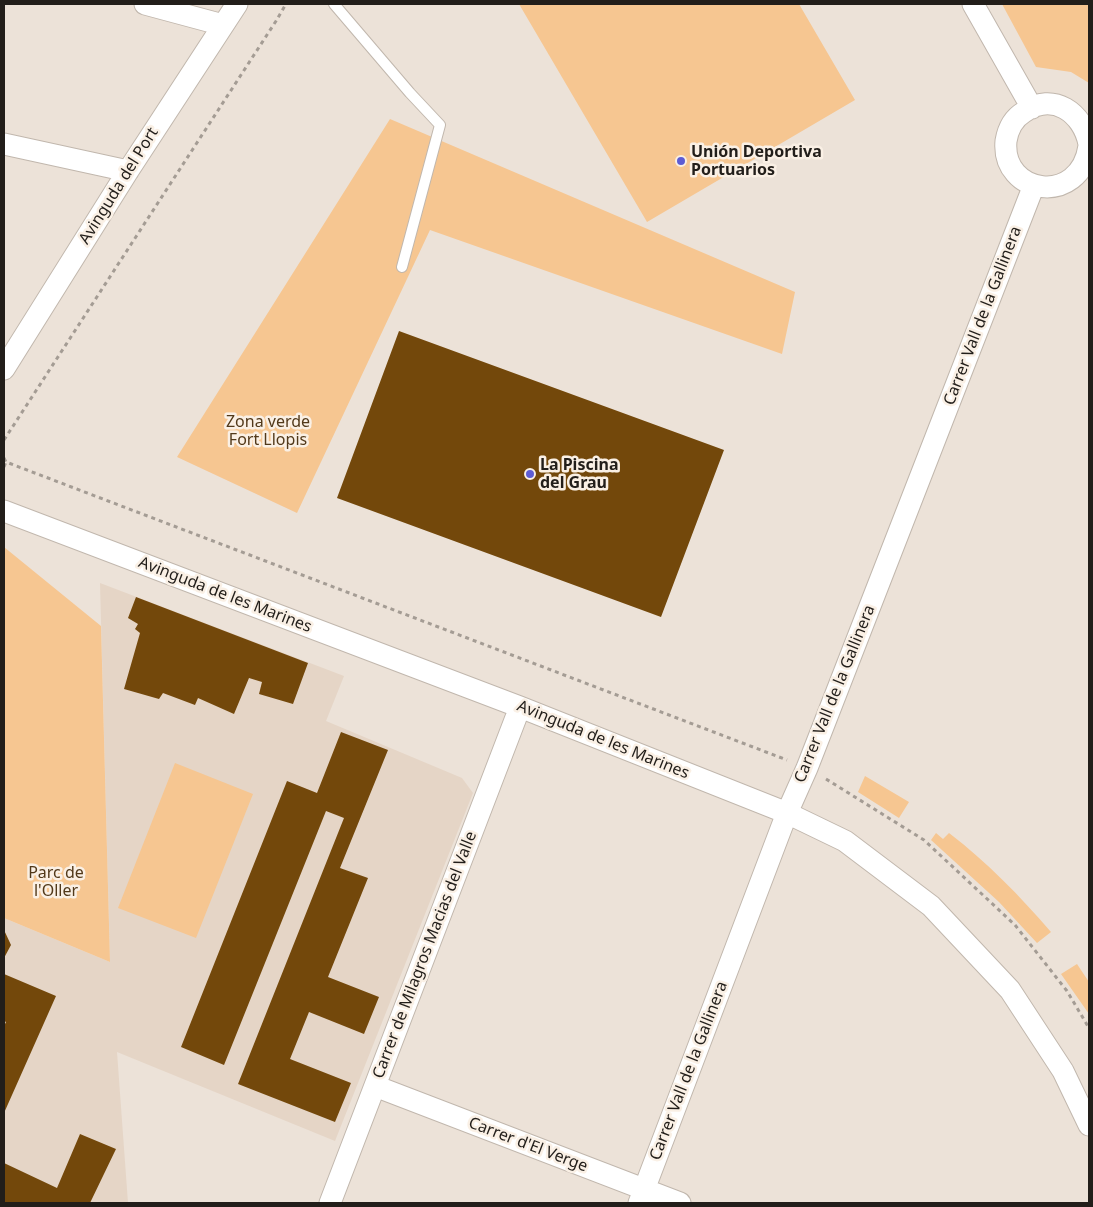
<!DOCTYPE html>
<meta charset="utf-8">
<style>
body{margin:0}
#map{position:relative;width:1093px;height:1207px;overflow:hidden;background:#ece2d8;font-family:"Noto Sans",sans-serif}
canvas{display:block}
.frame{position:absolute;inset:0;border:5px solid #221e1a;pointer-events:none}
</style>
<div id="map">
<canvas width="1093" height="1207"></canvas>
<div class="frame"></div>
</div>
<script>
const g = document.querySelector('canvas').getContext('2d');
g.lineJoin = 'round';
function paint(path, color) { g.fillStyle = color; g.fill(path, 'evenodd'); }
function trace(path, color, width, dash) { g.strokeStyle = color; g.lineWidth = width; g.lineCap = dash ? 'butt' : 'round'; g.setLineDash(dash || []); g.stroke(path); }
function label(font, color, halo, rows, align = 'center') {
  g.font = font + ' "Noto Sans",sans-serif'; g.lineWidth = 5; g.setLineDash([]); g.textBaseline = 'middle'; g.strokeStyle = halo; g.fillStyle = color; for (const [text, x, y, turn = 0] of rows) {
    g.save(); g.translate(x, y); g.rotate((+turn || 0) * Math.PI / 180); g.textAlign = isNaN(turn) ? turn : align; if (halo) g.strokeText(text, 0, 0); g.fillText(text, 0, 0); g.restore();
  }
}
const built = new Path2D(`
 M100,583L344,676L326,721L462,778L473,793L335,1141L117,1052L128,1203H4V918L110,962Z`);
const green = new Path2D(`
 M519,4H799L855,100L647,222Z
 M1002,4H1089V83L1071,72L1036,67Z
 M390,119L795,292L782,354L430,230L297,513L177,457Z
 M4,547L101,626L110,962L4,918Z
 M175,763L253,794L196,938L118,908Z
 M865,776L909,802L899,818L858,792Z
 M936,833L943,839L949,833C988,863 1019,895 1051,932L1037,943L999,902L931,840Z
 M1077,964L1089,982V1014L1061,974Z`);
const building = new Path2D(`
 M399,331L724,450L661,617L337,498Z
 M136,597L308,663L293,704L259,694L262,682L249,678L234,714L198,698L195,705L163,693L159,699L124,689L140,633L135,629L138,624L128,618Z
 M341,732L388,750L340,868L368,878L328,977L379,997L364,1034L309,1012L290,1059L351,1083L335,1122L238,1084L344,818L326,811L224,1065L181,1047L287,781L317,793Z
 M4,930L11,945L4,958Z
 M4,974L56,996L4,1113V1026L6,1022L4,1021Z
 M80,1134L116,1149L90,1203H4V1163L57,1188Z`);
const path = new Path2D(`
 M4,440L276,21L286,4
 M4,458L6,462L787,760
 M4,467L6,462
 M826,779L924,840L1015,925L1067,991L1089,1028`);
const lane = new Path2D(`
 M334,4L410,93L440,125L402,267`);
const street = new Path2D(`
 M145,4L223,25
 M973,4L1032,108
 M4,144L128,171
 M1089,144C1083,113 1053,91 1024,112C1014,118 1008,129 1006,141C1001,195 1080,207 1089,146
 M4,369L128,171L237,4
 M4,511L520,707L787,813L845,841L931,906L1010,990L1063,1071L1089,1125
 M375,1086L680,1203
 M330,1203L520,707
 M639,1203L787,813L807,768L1034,185`);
const markers = [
 [681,161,5,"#5d5cd4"],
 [530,474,5,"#5d5cd4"]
];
const poiNames = [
 ["Unión Deportiva",691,152],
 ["Portuarios",691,170],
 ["La Piscina",540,465],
 ["del Grau",540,483]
];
const streetNames = [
 ["Avinguda del Port",119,186,-58],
 ["Carrer Vall de la Gallinera",983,316,-69],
 ["Avinguda de les Marines",225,595,21],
 ["Carrer Vall de la Gallinera",835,694,-68],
 ["Avinguda de les Marines",603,740,22],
 ["Carrer de Milagros Macias del Valle",425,955,-69],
 ["Carrer Vall de la Gallinera",689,1071,-69],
 ["Carrer d'El Verge",528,1145,21]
];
const parkNames = [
 ["Zona verde",268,422],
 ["Fort Llopis",268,440],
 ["Parc de",56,873],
 ["l'Oller",56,891]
];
paint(built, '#e5d5c6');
paint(green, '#f6c691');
paint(building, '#73480b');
trace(lane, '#c1b7ad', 12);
trace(street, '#c1b7ad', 23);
trace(path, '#a49c94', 3, [4, 4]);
trace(lane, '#fff', 10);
trace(street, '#fff', 21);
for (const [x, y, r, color] of markers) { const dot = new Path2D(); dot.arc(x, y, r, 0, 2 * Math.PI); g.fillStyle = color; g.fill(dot); trace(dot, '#faf0e5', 2); }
label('bold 16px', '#221e1a', '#faf0e5', poiNames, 'left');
label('16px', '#221e1a', '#faf0e5', streetNames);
label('16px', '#52391a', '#faf0e5', parkNames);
</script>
